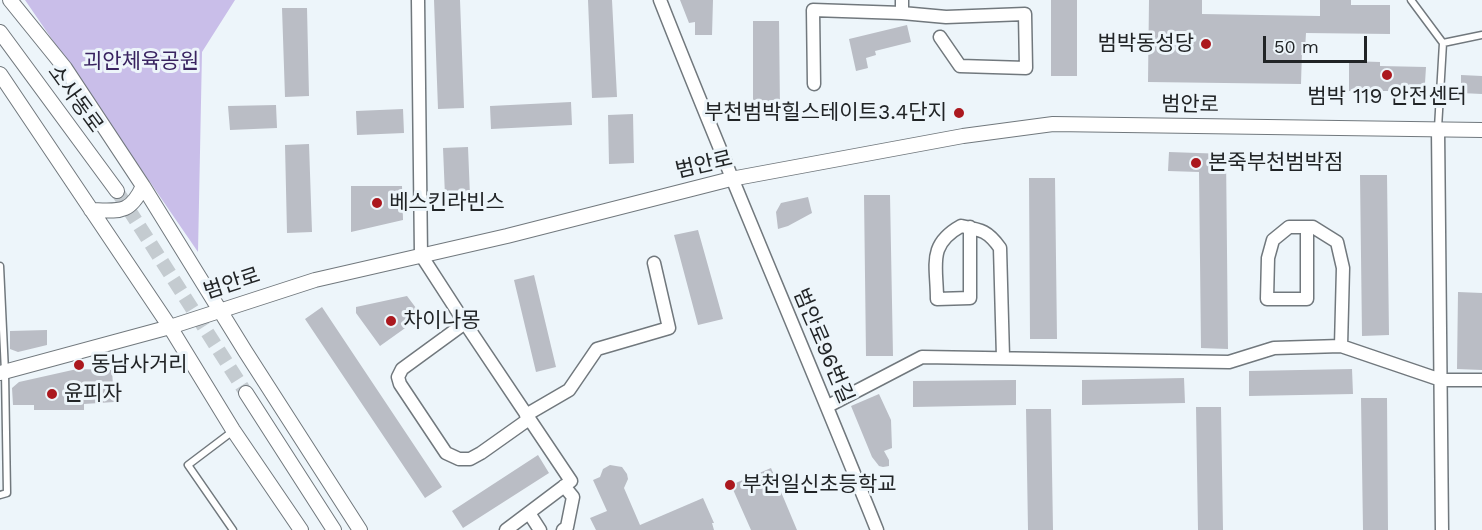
<!DOCTYPE html>
<meta charset="utf-8">
<style>
body{margin:0}
#map{position:relative;width:1482px;height:530px;overflow:hidden;background:#edf5fa;font-family:"Work Sans",sans-serif}
canvas{display:block}
.scale{position:absolute;left:1263px;top:36px;width:104px;height:27px;box-sizing:border-box;border:3px solid #212426;border-top:0;padding-left:8px;font-size:18px;line-height:21px;white-space:nowrap;color:#212426;-webkit-text-stroke:4px #edf5fa;paint-order:stroke}
</style>
<div id="map">
<canvas width="1482" height="530"></canvas>
<div class="scale">50 m</div>
</div>
<script>
const g = document.querySelector('canvas').getContext('2d');
g.lineJoin = 'round';
function paint(path, color) { g.fillStyle = color; g.fill(path, 'evenodd'); }
function trace(path, color, width, dash) { g.strokeStyle = color; g.lineWidth = width; g.lineCap = dash ? 'butt' : 'round'; g.setLineDash(dash || []); g.stroke(path); }
function label(font, color, halo, rows, align = 'center') {
  g.font = font + ' "Work Sans","Noto Sans KR",sans-serif'; g.lineWidth = 6; g.setLineDash([]); g.textBaseline = 'middle'; g.strokeStyle = halo; g.fillStyle = color; for (const [text, x, y, turn = 0] of rows) {
    g.save(); g.translate(x, y); g.rotate((+turn || 0) * Math.PI / 180); g.textAlign = isNaN(turn) ? turn : align; if (halo) g.strokeText(text, 0, 0); g.fillText(text, 0, 0); g.restore();
  }
}
const green = new Path2D(`
 M25,0H235L202,52L198,252Z`);
const building = new Path2D(`
 M434,0H460L464,108L438,109Z
 M588,0H612L617,97L592,98Z
 M680,0H713L712,35H695V22L689,23Z
 M1051,0H1077V76H1051Z
 M1149,0H1202V14L1320,16V0H1351V5H1390V34L1306,33L1305,50H1302L1301,84L1148,82Z
 M282,8H307L309,96L285,97Z
 M753,21H779L780,109H753Z
 M907,25L911,42L875,51L876,55L866,58L868,68L856,71L849,39Z
 M1349,61L1380,62V66L1426,67L1425,83H1423L1419,91L1412,92V96L1394,95V91H1349Z
 M1461,75L1482,76V94L1461,93Z
 M571,102L572,125L491,129L490,106Z
 M276,105L277,128L230,130L228,106Z
 M403,109L404,133L357,135L356,111Z
 M633,114L634,163L609,164L608,115Z
 M309,144L312,232L287,233L285,145Z
 M468,147L470,196H445L443,148Z
 M1169,152L1226,154L1228,349L1201,348L1199,172L1168,171Z
 M1360,175H1387L1389,335L1362,336Z
 M1029,178H1055L1057,339H1030Z
 M351,186H402L403,220L351,232Z
 M864,195H890L893,356H866Z
 M808,197L812,213L788,226L778,229L776,212L781,203Z
 M698,230L723,319L698,325L674,235Z
 M534,275L556,367L536,372L514,280Z
 M1458,292L1482,293V370L1457,369Z
 M407,296L422,316L380,346L356,313V307Z
 M322,307L442,487L425,498L305,319Z
 M47,330V345L18,352L10,349V331Z
 M77,369L112,370L114,402L84,404V410H34V405H13L12,388L19,382Z
 M1352,369L1353,394L1249,396V371Z
 M1184,378L1185,403L1082,405V380Z
 M1016,380V405L913,407V381Z
 M879,394L891,420L892,448L884,451L889,460V466L883,467L879,466L872,457L851,406Z
 M1361,398H1387L1388,530H1363Z
 M1196,407H1221L1223,530H1198Z
 M1026,409H1051L1053,530H1028Z
 M538,455L549,473L463,528L452,511Z
 M610,465L622,467L627,474L628,479L624,488L640,525L703,498L714,523H712L714,530H596L590,518L607,511L593,480L600,477L603,469Z
 M771,468L797,530H751L731,485Z`);
const tertiaryTunnel = new Path2D(`
 M117,191L246,393`);
const service = new Path2D(`
 M1411,0L1443,43L1438,128
 M1443,43L1482,35
 M0,266L5,372L7,493L0,495
 M233,530L188,465L233,431`);
const minor = new Path2D(`
 M418,0L421,255L465,323L571,481L506,530
 M660,0C730,178 806,353 877,530
 M902,13L946,17L1025,14L1026,68L960,66L940,37
 M814,84L813,10L902,13V0
 M1438,129L1442,530
 M970,227V298L937,299C937,265 927,245 961,226C982,230 988,231 1000,248L1003,357
 M1307,227V299H1267L1268,258L1273,240L1289,227H1313L1337,242L1343,268L1341,346
 M465,323L402,369L398,377L400,384L446,453L459,459H470L481,453L529,419
 M828,406L922,357L1229,362L1274,348L1341,346L1441,380H1482
 M526,415L569,390L597,349L669,328L654,263
 M529,513L540,530
 M563,530L567,527L573,497L564,486`);
const tertiary = new Path2D(`
 M10,0L65,68L143,186L245,351L360,530
 M0,32L117,191
 M0,74L170,327L233,430L301,530
 M91,210C120,211 130,214 143,186
 M0,373L170,327L315,280L507,236L731,179L963,136L1053,124L1482,130
 M246,393L334,530`);
const markers = [
 [1206,44,6,"#ab181e"],
 [1387,75,6,"#ab181e"],
 [959,113,6,"#ab181e"],
 [1196,163,6,"#ab181e"],
 [377,203,6,"#ab181e"],
 [391,321,6,"#ab181e"],
 [79,365,6,"#ab181e"],
 [52,394,6,"#ab181e"],
 [730,485,6,"#ab181e"]
];
const poiNames = [
 ["범박동성당",1194,44,"right"],
 ["범박 119 안전센터",1387,97,"center"],
 ["부천범박힐스테이트3.4단지",947,113,"right"],
 ["본죽부천범박점",1208,163],
 ["베스킨라빈스",389,203],
 ["차이나몽",403,321],
 ["동남사거리",91,365],
 ["윤피자",64,394],
 ["부천일신초등학교",742,485]
];
const parkNames = [
 ["괴안체육공원",141,62]
];
const streetNames = [
 ["소사동로",75,99,54],
 ["범안로",1190,105,1],
 ["범안로",704,165,-13],
 ["범안로",232,284,-18],
 ["범안로96번길",823,346,67]
];
paint(green, '#c9bee9');
paint(building, '#babdc5');
trace(tertiaryTunnel, '#c4cbd0', 14, [14, 7]);
trace(service, '#71787d', 9);
trace(minor, '#71787d', 15);
trace(tertiary, '#71787d', 16);
trace(service, '#fff', 6);
trace(minor, '#fff', 12);
trace(tertiary, '#fff', 14);
for (const [x, y, r, color] of markers) { const dot = new Path2D(); dot.arc(x, y, r, 0, 2 * Math.PI); g.fillStyle = color; g.fill(dot); trace(dot, '#edf5fa', 2); }
label('21px', '#212426', '#edf5fa', poiNames, 'left');
label('21px', '#392360', '#edf5fa', parkNames);
label('21px', '#212426', '#edf5fa', streetNames);
</script>
